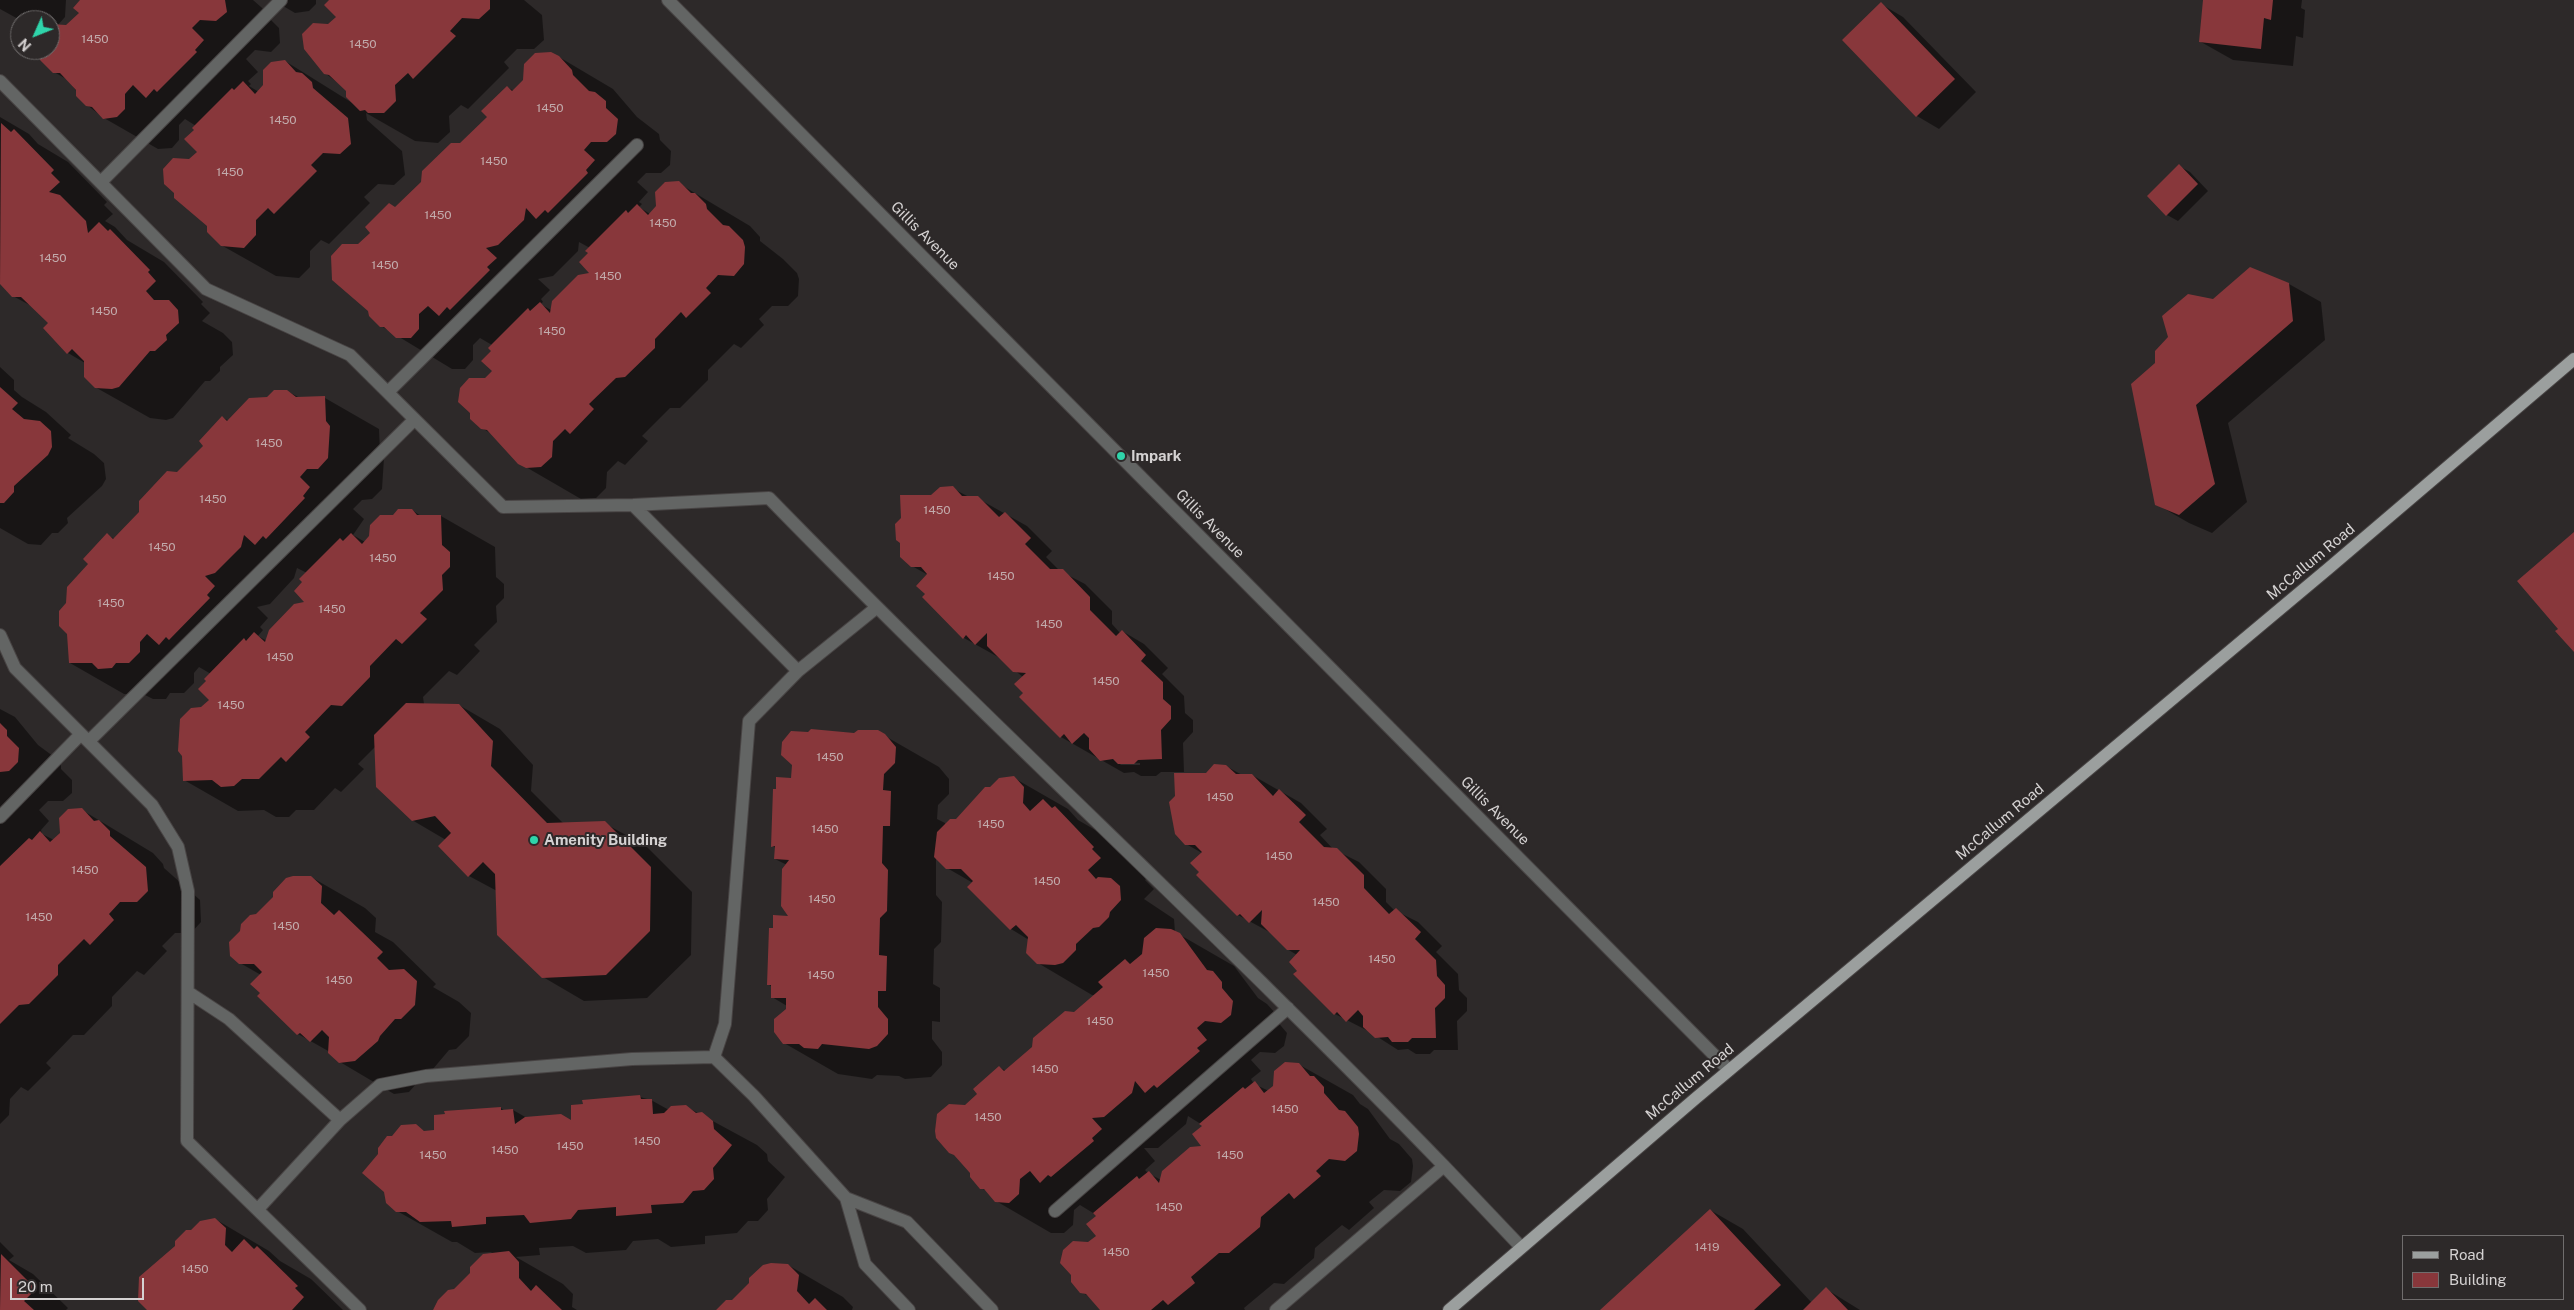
<!DOCTYPE html>
<style>
body{margin:0}
#map{position:relative;width:2574px;height:1310px;overflow:hidden;background:#2d2929;font-family:"Public Sans",sans-serif}
canvas{display:block}
.legend{position:absolute;left:2402px;top:1235px;width:162px;height:65px;box-sizing:border-box;background:#2d2929;border:1px solid #706d6d;margin:0;padding:6px 9px;list-style:none;font-size:15px;color:#d5d2d2}
.legend li{display:flex;align-items:center;gap:10px;height:25px}
.legend b{width:25px;border:1px solid #706d6d}
.north{position:absolute;left:10px;top:10px;width:50px;height:50px;box-sizing:border-box;background:#2d2929;border:1px solid #706d6d;border-radius:50%;rotate:226deg;font-size:14px;font-weight:700;line-height:20px;text-align:center;color:#d5d2d2}
.north::after{content:'';display:block;margin:auto;width:18px;height:22px;background:#2fd4aa;clip-path:polygon(50% 0,100% 100%,50% 72%,0 100%)}
.scale{position:absolute;left:10px;top:1278px;width:134px;height:22px;box-sizing:border-box;border:2px solid #d5d2d2;border-top:0;padding-left:6px;font-size:15px;line-height:18px;white-space:nowrap;color:#d5d2d2;-webkit-text-stroke:4px #2d2929;paint-order:stroke}
</style>
<div id="map">
<canvas width="2574" height="1310"></canvas>
<ul class="legend">
<li><b style="height:6px;background:#9b9f9e"></b>Road</li>
<li><b style="height:14px;background:#88373b"></b>Building</li>
</ul>
<div class="north">N</div>
<div class="scale">20 m</div>
</div>
<script>
const g = document.querySelector('canvas').getContext('2d');
g.lineJoin = 'round';
function paint(path, color) { g.fillStyle = color; g.fill(path, 'evenodd'); }
function trace(path, color, width, dash) { g.strokeStyle = color; g.lineWidth = width; g.lineCap = dash ? 'butt' : 'round'; g.setLineDash(dash || []); g.stroke(path); }
function label(font, color, halo, rows, align = 'center') {
  g.font = font + ' "Public Sans",sans-serif'; g.lineWidth = 4; g.setLineDash([]); g.textBaseline = 'middle'; g.strokeStyle = halo; g.fillStyle = color; for (const [text, x, y, turn = 0] of rows) {
    g.save(); g.translate(x, y); g.rotate((+turn || 0) * Math.PI / 180); g.textAlign = isNaN(turn) ? turn : align; if (halo) g.strokeText(text, 0, 0); g.fillText(text, 0, 0); g.restore();
  }
}
const shadow = new Path2D(`
 M0,0H66L65,17L57,26H67L81,13L82,0H253L269,14L270,19L279,28L280,43L271,52L255,50L246,59L258,72L248,81L251,84L249,86L259,92L285,61L354,104L347,90L325,73L329,26L338,17L330,0H524L542,15L544,40L534,49H517L504,62L509,68L468,109L461,105L449,116L450,132L438,143L415,141L366,113L367,120L402,151L405,175L394,185L378,184L364,197L370,203L329,244L321,240L310,251V267L299,278L276,276L221,245L190,161L198,152L196,126L185,119L179,125V140L172,148L158,149L104,118L87,105L68,80L54,72L41,50H50V20H20L0,9Z
 M273,0H316V4L309,11L295,13Z
 M2205,0H2302L2301,8L2305,10L2303,38L2296,36L2293,66L2233,60L2201,42Z
 M1881,4L1903,17L1976,92L1939,129L1917,116Z
 M559,57L613,89L637,117L659,134L660,140L671,151L670,165L661,173H646L637,182L648,192L639,202L642,204L639,207L650,214L678,183L750,226L760,237V241L783,259L797,273L799,279L798,296L788,306H772L759,319L764,325L741,348L734,344L708,370V380L680,408H670L642,436L648,441L625,465L618,461L607,472L606,488L596,498L581,499L519,463L495,436L482,428L485,380L494,371L492,345L480,338L473,345V360L465,369H452L381,326L359,246L489,117L507,87L514,91ZM579,242L590,248L592,274L551,310L540,304L543,302L541,299L550,290L538,279L553,276L578,251Z
 M0,117L29,134L38,144L68,162L107,202L104,205L113,214L105,221L115,227L127,240L164,262L203,302L201,304L210,313L202,321L223,333L232,342L233,355L220,367V371L210,381H205L173,418L166,420L150,418L95,387L85,363L68,353L49,323L35,308L13,296L0,282Z
 M2179,166L2190,172L2208,191L2178,221L2167,215Z
 M2289,284L2321,302L2325,340L2228,423L2247,502L2212,533L2189,523L2156,504L2157,363L2170,338L2213,300Z
 M0,367L14,380V390L22,397L46,412L71,435L68,438L94,454L104,463L106,479L102,486L67,518L68,523L58,533H52L41,545L28,544L0,528Z
 M287,391L300,398H325L379,429L380,453L384,458L382,489L372,499L362,500L353,509L364,519L353,535L365,542L394,516L412,510L421,516H441L495,547L496,577L504,584V598L496,606L497,622L474,645L480,651L457,675L449,671L423,697L424,704L459,705L500,729L533,765L531,791L564,824L604,823L646,846L692,892L691,955L647,998L584,1001L543,977L497,891L469,876L446,840L412,820L376,746L358,764L364,769L341,792L335,788L314,810H296L289,817H276L264,810L238,811L184,780L202,708L210,700L211,674L199,667L194,673V683L184,693H170L166,699H153L143,694H124L70,663L68,604L107,535L115,539L205,446L222,417L229,421L267,399ZM297,568L307,573L304,582L307,602L267,641L258,636L263,630L260,627L268,618L257,607L270,604L294,578Z
 M952,488L969,497L977,498L1027,526L1052,551L1046,557L1060,571L1085,584L1112,611V624L1120,633L1122,631L1144,644L1168,668L1162,674L1184,696L1185,713L1193,720V732L1183,743L1184,772H1161L1156,776H1141L1134,772L1124,773L1061,737L1025,693L1023,677L998,657L964,638L927,594L928,575L912,566L932,497ZM1118,762L1140,763V765H1121Z
 M0,709L15,717L38,745L61,762V769L72,780V793L63,801H48L39,810L49,821L41,830L42,834L54,840L82,810L153,853L163,864L164,868L200,900L201,922L191,933H175L162,946L167,951L144,975L137,971L112,997V1006L84,1035H73L46,1063L51,1068L28,1091L21,1087L10,1099L9,1115L0,1124Z
 M826,731L854,734L878,732L939,767L949,779V794L938,805L937,819L945,823V826L957,820L990,788L1014,778L1068,809L1078,820L1109,838L1147,878L1145,880L1154,889L1144,899L1174,919L1175,932L1234,966L1258,998L1267,1004L1276,1014V1020L1287,1033L1284,1046L1275,1053L1260,1052L1251,1060L1261,1071L1251,1079L1254,1084L1269,1091L1298,1064L1353,1095L1360,1104L1368,1109L1390,1139L1399,1144L1412,1159L1413,1166L1411,1182L1400,1191L1384,1190L1369,1202L1374,1208L1349,1230L1342,1225L1315,1248L1314,1258L1284,1284L1274,1283L1244,1308L1245,1310H1102L1092,1298L1081,1292L1088,1244L1098,1236V1216L1080,1205L1074,1210L1073,1225L1064,1233H1051L996,1201L989,1192L981,1188L965,1106L979,1095L999,1067L1006,1071L1096,995H1092L1038,963L1029,940L1011,929L969,887L973,883L947,868L936,857V895L942,902L941,942L934,949L933,984L940,988V1022L932,1021V1039L942,1052V1065L931,1077L905,1079L899,1076L877,1075L872,1079L838,1074L784,1043L787,1006L772,997V987L768,984L774,929L791,917L787,865L775,859L776,848L772,846L793,779L792,733ZM1188,1116L1204,1126V1147L1161,1180L1148,1173L1145,1170L1155,1161L1144,1148H1158L1186,1124Z
 M1226,766L1242,775H1252L1301,803L1327,829L1320,835L1333,849L1359,862L1386,889V902L1394,910L1418,922L1442,946L1436,952L1458,974L1459,990L1467,998V1011L1457,1021L1458,1050H1434L1430,1054H1416L1408,1049L1398,1050L1370,1032L1335,1014L1295,974L1299,971L1297,955L1287,949L1273,934L1238,915L1201,872L1202,853L1186,844L1206,774Z
 M311,877L365,908L376,918L375,932L393,942L436,984L433,987L459,1002L471,1013L469,1036L456,1049L449,1050L422,1082L417,1083L409,1092L394,1094L340,1062L330,1052L298,1034L259,996L261,993V975L240,963L256,915Z
 M640,1097L651,1100L669,1110L685,1106L757,1145L767,1154L768,1161L785,1177L767,1199L768,1210L758,1221H748L737,1233L705,1236V1244L671,1247L658,1239L633,1241L626,1250L586,1253L573,1246L539,1248L540,1255L516,1257L563,1284L573,1294L572,1307L577,1310H433L492,1252L475,1253L457,1242H452L397,1211L393,1137L415,1126L426,1132L436,1131L501,1108L505,1111L513,1110L527,1118L573,1122Z
 M1710,1210L1743,1229L1812,1303L1826,1289L1860,1310H1602Z
 M215,1219L269,1251L280,1261L311,1279L343,1310H149L191,1231Z
 M0,1242L14,1256L9,1260L33,1274L68,1308L66,1310H0Z
 M788,1265L843,1297L853,1307L852,1310H718Z`);
const building = new Path2D(`
 M80,0H225L227,12L216,21L200,20L192,28L204,40L195,50L197,52L157,92L154,89L146,98L133,85L125,94V109L117,117L103,119L92,107L86,106L76,96V90L60,73H53L40,60L38,52V50H50V24L66,25L79,13L73,8Z
 M329,0H490V9L479,19L462,18L450,31L456,36L413,79L408,73L395,85L396,101L384,113H368L365,110L360,111L346,97V91L329,75L324,74L304,49L302,34L313,23L328,24L336,17L324,5Z
 M2203,0H2273L2271,20L2264,18L2261,49L2199,42Z
 M1881,2L1955,79L1916,117L1842,40Z
 M551,52L559,56L572,70L573,75L589,91L595,92L606,101V108L618,119L616,134L607,142H591L584,150L595,160L586,170L588,173L548,213L545,210L536,219L526,208L524,220L498,245L486,248L497,258L487,267L490,270L450,310L447,307L439,316L428,306L419,314V329L411,338H396L384,327H380L369,316L368,311L332,280L331,256L342,244H358L370,233L365,227L389,203L395,207L421,182L422,171L451,143H460L487,117L481,111L507,86L512,91L523,80L524,64L535,53Z
 M285,60L296,72L302,73L312,82L313,88L348,118L351,144L340,154L323,153L311,165L317,171L274,214L268,208L256,220V235L244,248L221,246L207,232V226L174,198V193L164,184L163,169L173,158L189,159L197,152L184,139L194,130L192,128L232,88L234,90L243,81L255,94L263,85V70L271,62Z
 M1,123L11,132L14,129L54,170L51,173L60,182L49,192L60,195L86,221L88,233L99,222L108,231L110,229L150,270L148,272L156,281L146,291L154,300H169L178,310L179,323L166,335L167,340L155,351H150L119,387L112,389L95,388L84,377V361L72,349L67,354L43,328L48,323L21,297H12L0,284Z
 M2179,164L2198,184L2166,216L2147,196Z
 M679,181L691,193H695L706,204L707,209L723,225L729,226L743,240L745,247L744,264L734,276L718,275L706,288L711,293L686,318L681,312L655,339V348L625,377L616,378L589,404L594,409L570,434L565,429L553,441L552,457L541,467L526,468L518,464L487,430L481,429L470,419V413L458,402L460,388L469,378H485L492,371L481,361L491,351L488,348L528,308L530,311L540,302L550,313L552,301L578,275L589,273L579,262L588,253L585,251L626,210L628,213L637,204L648,215L656,206L655,192L665,182Z
 M2250,267L2289,283L2293,321L2196,405L2215,484L2179,515L2155,505L2131,384L2155,363V351L2168,337L2162,316L2188,294L2213,299Z
 M0,387L18,403L12,409L24,419L40,421L51,431L52,447L48,455L14,486V492L4,503H0Z
 M274,390H287L296,397L325,396L326,421L330,426L328,458L318,469H307L300,477L310,487L303,496L305,498L266,539L263,536L255,545L244,535L241,547L215,573L205,576L215,586L207,595L210,598L169,640L166,637L159,645L147,634L140,642V652L129,663H116L112,668L98,669L92,663H69L67,634L59,626V611L66,603L67,587L88,564L83,559L107,533L113,539L139,512V501L167,471L177,472L203,446L199,441L222,416L227,421L249,398L267,397Z
 M953,486L962,496H978L999,517L1005,512L1031,538L1025,544L1050,569H1063L1090,597V610L1116,636L1122,630L1146,655L1141,661L1163,682V699L1171,706V719L1161,730L1162,759L1138,760L1134,764H1118L1113,759L1100,761L1089,749V738L1084,733L1072,744L1064,734L1060,738L1019,697L1023,693L1014,684L1026,673L1013,672L987,646V633L975,645L966,635L963,639L922,597L925,594L916,586L927,574L921,567H911L900,557V543L896,540L895,524L901,518L900,495H931L940,487Z
 M398,509H412L417,515H441L442,545L450,552V567L442,575L443,590L420,613L427,619L402,644L396,639L370,666V677L342,706L331,705L305,732L310,737L286,762L281,757L259,779H242L234,786L221,787L212,780L183,781L182,756L178,751L180,719L191,708L201,707L209,700L198,689L206,681L204,679L244,638L246,641L254,632L265,642L269,630L294,604L304,602L294,591L302,582L299,579L340,538L343,541L351,533L362,544L369,536L370,525L380,515H393Z
 M2574,532V652L2555,631L2558,629L2517,581Z
 M406,703L459,704L493,741L491,766L547,823L605,821L651,867L650,931L606,975L542,978L497,935L495,874L483,862L468,877L438,846L451,833L435,816L412,821L376,787L374,735Z
 M0,723L7,730V736L19,748L18,762L9,771L0,772Z
 M811,729L854,733L858,730H878L885,734L896,747L895,763L884,774L883,790L891,791L890,826H883L882,863L888,870L887,911L880,918L879,955L887,956L886,991H878V1007L888,1019V1034L877,1046L869,1049L822,1044L818,1049L804,1048L799,1044H783L774,1032V1019L786,1009V998H771V985H767L769,928H773V915L788,916L781,906L782,869L789,860L774,859L775,846L771,847L773,789H776V777L791,778L792,765L781,755L782,742L791,731L808,732Z
 M1214,764L1226,765L1236,774H1252L1273,796L1279,789L1306,815L1299,822L1324,847L1337,848L1364,875V888L1389,914L1396,908L1421,932L1415,939L1436,960L1437,976L1445,985V998L1435,1008L1436,1038H1412L1408,1042H1392L1388,1037L1375,1038L1363,1027V1016L1358,1010L1346,1022L1337,1012L1334,1015L1293,974L1297,971L1289,962L1300,950H1287L1261,924L1262,910L1249,923L1240,914L1237,916L1196,875L1199,872L1190,863L1202,852L1195,845H1185L1175,834L1169,802L1175,796L1174,773H1206Z
 M1014,776L1024,787L1023,803L1030,811L1043,799L1052,808L1055,806L1094,847L1092,849L1101,858L1088,870L1096,879L1098,877L1111,878L1120,886L1121,900L1110,912L1109,917L1099,927L1093,928L1076,944V950L1063,963L1055,965L1037,964L1026,953L1028,937L1016,925L1010,930L967,887L973,881L961,869H946L934,857L937,832L950,819H956L985,787H990L999,778Z
 M82,808L94,821L99,820L110,831V836L146,867L148,891L137,902H120L109,914L114,920L90,945L84,939L58,965V975L29,1004L19,1005L0,1024V866L29,838L32,840L40,831L50,842L60,833L59,818L68,809Z
 M293,876H311L322,886L321,903L334,915L339,910L383,952L377,958L389,970L404,969L417,981L415,1005L401,1019H395L380,1036L378,1041L355,1061L339,1063L328,1053L329,1037L322,1030L310,1042L300,1033L297,1035L257,996L260,993L250,984L262,972L254,964H239L230,956L229,942L240,931L241,924L250,915L256,914L273,897V892L286,878Z
 M1156,928L1171,929L1180,933L1207,970L1213,971L1222,982V988L1233,1001L1231,1015L1221,1023L1205,1021L1197,1028L1207,1040L1197,1048L1200,1051L1157,1088L1154,1085L1145,1093L1135,1081L1132,1093L1104,1117L1092,1118L1102,1129L1092,1138L1094,1141L1051,1177L1048,1175L1040,1183L1030,1171L1020,1179L1019,1194L1009,1203L995,1202L984,1189H980L970,1177V1173L954,1155L949,1153L936,1138L935,1131L937,1114L949,1104L965,1105L977,1094L973,1089L999,1066L1004,1071L1032,1047L1033,1038L1065,1011L1074,1012L1103,987L1098,982L1125,959L1130,964L1142,954L1144,938Z
 M1285,1062L1299,1063L1310,1076H1314L1324,1087V1093L1339,1110L1345,1111L1358,1127L1359,1134L1357,1151L1345,1161L1329,1159L1316,1171L1321,1176L1294,1199L1289,1193L1261,1217L1260,1227L1229,1253H1219L1191,1277L1195,1283L1168,1305L1163,1300L1151,1310H1100L1086,1294L1080,1293L1071,1282V1275L1060,1263L1063,1250L1073,1241L1088,1242L1096,1236L1086,1224L1096,1216L1093,1213L1137,1176L1139,1179L1149,1171L1159,1183L1162,1171L1190,1147L1201,1146L1192,1134L1202,1126L1199,1124L1243,1087L1245,1089L1255,1081L1264,1093L1273,1086L1274,1071Z
 M640,1095L641,1099H652L653,1114L664,1113L671,1106L686,1105L696,1113L702,1112L713,1121L714,1129L732,1145L713,1168L714,1179L704,1190L693,1191L683,1203L651,1205L652,1213L616,1216V1207L578,1210L571,1219L530,1223L524,1215L486,1217V1224L452,1227L451,1221L420,1222L406,1212H396L386,1203L384,1192L362,1173L378,1154V1148L387,1136H392L401,1125L416,1124L424,1131L434,1130V1115L445,1114L444,1111L501,1107V1110L513,1109L515,1124L525,1117L561,1114L571,1120V1105L583,1104L582,1100Z
 M1710,1209L1781,1285L1754,1310H1600Z
 M215,1218L226,1228L225,1245L232,1252L244,1239L254,1249L257,1246L298,1286L295,1288L304,1297L292,1310H147L138,1301L139,1277L175,1246V1241L186,1230H191L200,1221Z
 M509,1251L519,1262V1278L531,1291L536,1285L562,1310H433L438,1300L448,1290L454,1289L470,1273V1267L483,1254Z
 M1,1254L36,1289L24,1301L34,1310H0Z
 M771,1263L788,1264L799,1275L797,1291L809,1304L815,1298L827,1310H716L726,1300H732L749,1283V1278L763,1265Z
 M1826,1287L1848,1310H1803Z`);
const minor = new Path2D(`
 M668,0L1729,1070
 M0,81L206,289L350,355L503,507L633,505L769,498C990,725 1224,938 1444,1166L1276,1310
 M101,182L281,0
 M388,392L637,145
 M633,505L798,671
 M0,635L15,668L152,805L178,847L188,891L187,1141L360,1310
 M89,741L414,420
 M0,817L81,734
 M188,992L229,1019L340,1120
 M714,1057L725,1024L749,721L798,671L876,608
 M1444,1166L1521,1247
 M846,1198L907,1222L992,1310
 M258,1209L340,1120L380,1085L426,1076L632,1059L714,1057L754,1096L846,1198L865,1264L909,1310
 M1055,1211L1288,1008`);
const major = new Path2D(`
 M1449,1310L1696,1098L2329,568L2574,359`);
const markers = [
 [1121,456,5,"#2fd4aa"],
 [534,840,5,"#2fd4aa"]
];
const numberNames = [
 ["1450",95,39],
 ["1450",363,44],
 ["1450",550,108],
 ["1450",283,120],
 ["1450",494,161],
 ["1450",230,172],
 ["1450",438,215],
 ["1450",663,223],
 ["1450",53,258],
 ["1450",385,265],
 ["1450",608,276],
 ["1450",104,311],
 ["1450",552,331],
 ["1450",269,443],
 ["1450",213,499],
 ["1450",937,510],
 ["1450",162,547],
 ["1450",383,558],
 ["1450",1001,576],
 ["1450",111,603],
 ["1450",332,609],
 ["1450",1049,624],
 ["1450",280,657],
 ["1450",1106,681],
 ["1450",231,705],
 ["1450",830,757],
 ["1450",1220,797],
 ["1450",991,824],
 ["1450",825,829],
 ["1450",1279,856],
 ["1450",85,870],
 ["1450",1047,881],
 ["1450",822,899],
 ["1450",1326,902],
 ["1450",39,917],
 ["1450",286,926],
 ["1450",1382,959],
 ["1450",1156,973],
 ["1450",821,975],
 ["1450",339,980],
 ["1450",1100,1021],
 ["1450",1045,1069],
 ["1450",1285,1109],
 ["1450",988,1117],
 ["1450",647,1141],
 ["1450",570,1146],
 ["1450",505,1150],
 ["1450",433,1155],
 ["1450",1230,1155],
 ["1450",1169,1207],
 ["1419",1707,1247],
 ["1450",1116,1252],
 ["1450",195,1269]
];
const streetNames = [
 ["Gillis Avenue",925,236,45],
 ["Gillis Avenue",1210,524,45],
 ["McCallum Road",2311,562,-40],
 ["Gillis Avenue",1495,811,45],
 ["McCallum Road",2000,822,-40],
 ["McCallum Road",1690,1082,-40]
];
const poiNames = [
 ["Impark",1131,456],
 ["Amenity Building",544,840]
];
paint(shadow, '#0007');
paint(building, '#88373b');
trace(minor, '#484444', 14);
trace(major, '#484444', 14);
trace(minor, '#636564', 12);
trace(major, '#9b9f9e', 12);
for (const [x, y, r, color] of markers) { const dot = new Path2D(); dot.arc(x, y, r, 0, 2 * Math.PI); g.fillStyle = color; g.fill(dot); trace(dot, '#2d2929', 2); }
label('12px', '#c2abac', null, numberNames);
label('15px', '#d5d2d2', '#2d2929', streetNames);
label('bold 15px', '#d5d2d2', '#2d2929', poiNames, 'left');
</script>
